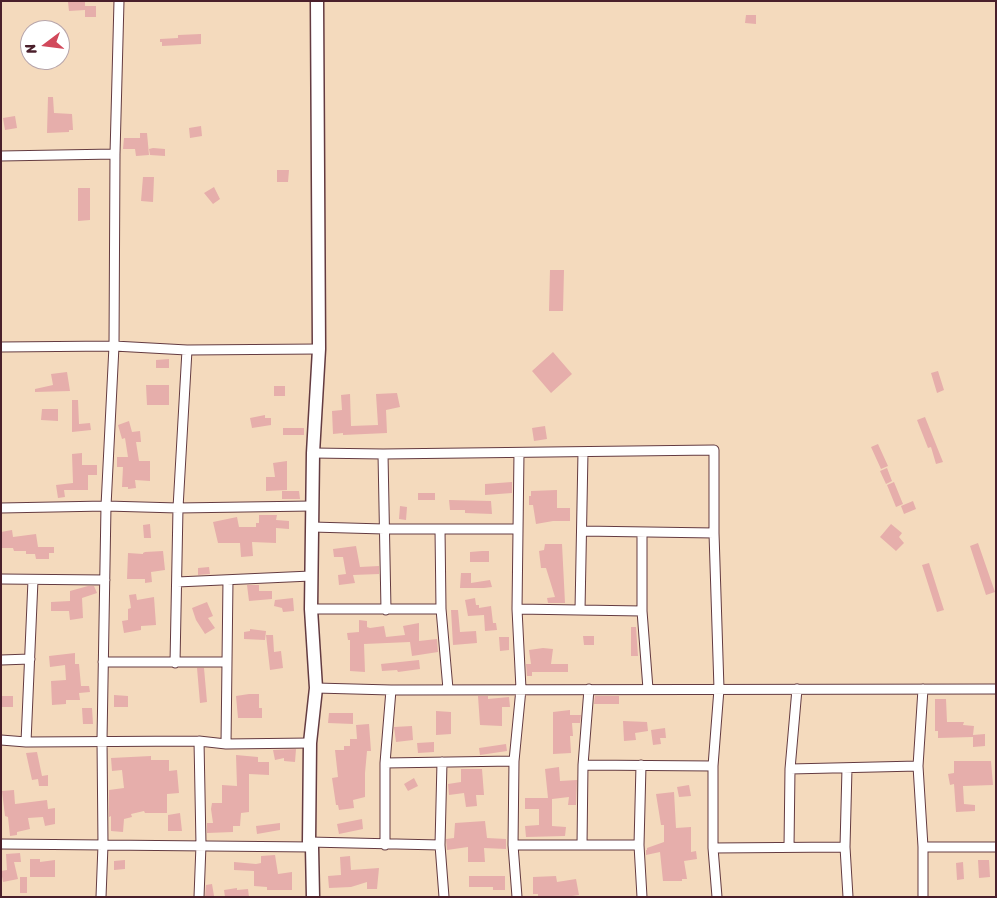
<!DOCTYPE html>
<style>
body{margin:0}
#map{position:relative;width:997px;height:898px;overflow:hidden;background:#f4dabd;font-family:Sriracha,sans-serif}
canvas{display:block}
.frame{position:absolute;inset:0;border:2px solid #4a1f2b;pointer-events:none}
.north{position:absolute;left:20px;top:20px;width:50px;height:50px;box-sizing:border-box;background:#fff;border:1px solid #b7a5aa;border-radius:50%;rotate:255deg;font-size:14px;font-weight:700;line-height:20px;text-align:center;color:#4a1f2b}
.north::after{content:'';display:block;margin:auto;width:18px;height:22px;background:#d1495b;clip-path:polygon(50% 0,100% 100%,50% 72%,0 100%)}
</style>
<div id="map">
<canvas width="997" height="898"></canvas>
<div class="frame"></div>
<div class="north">N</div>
</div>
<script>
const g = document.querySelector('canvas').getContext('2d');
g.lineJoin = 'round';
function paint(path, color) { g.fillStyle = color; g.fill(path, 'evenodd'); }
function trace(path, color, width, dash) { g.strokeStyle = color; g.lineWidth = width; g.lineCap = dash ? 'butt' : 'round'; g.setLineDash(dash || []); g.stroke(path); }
const building = new Path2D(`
 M85,1V6H96V17H85V10L69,11L68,2Z
 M746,15H756V24L745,23Z
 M201,34V44L162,46V42H160V39L178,38V35Z
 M48,97H53L54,113L72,114L73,130H69V132L47,133Z
 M15,116L17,128L5,130L3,118Z
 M201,126L202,136L190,138L189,128Z
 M140,133H147L149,155L136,156L135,149H123L124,138H140Z
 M153,148L165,149V156L150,155L149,149Z
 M277,170H289L288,182H277Z
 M143,177H154L153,202L141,201Z
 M214,187L220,199L213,204L204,193Z
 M78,188H90V220L78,221Z
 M550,270H564L563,311H549Z
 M553,352L572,374L551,393L532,371Z
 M169,359V368H156V360Z
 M938,371L944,390L937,393L931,373Z
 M67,372L70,391L35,392V389L53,385L51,374Z
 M146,385H169V405H147Z
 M274,386H285V396H274Z
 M397,393L400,407L386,410L387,433L343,435V433L333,434L332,411L342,410L341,395L350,394L351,426L378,425L376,394Z
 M72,400H78L79,424L90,423L91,430L72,432Z
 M42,409H58V421L41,420Z
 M265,415V418H271V425L252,428L250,418Z
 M925,417L943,462L936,464L931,447L928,448L917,420Z
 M129,421L132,432L140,431L141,442H136L139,461H150V481L135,480L136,488L128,489V487H122L123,467H117V457H128L125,438L122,439L118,425Z
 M545,426L547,439L534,441L532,428Z
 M283,428H304V435H283Z
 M878,444L888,466L881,469L871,447Z
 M82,453V465H97V475H88V490H64L65,497L58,498L56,485L73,483L72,454Z
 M287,461V490L266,491V477H275L273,463Z
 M887,468L892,481L886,484L880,471Z
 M512,482V493L485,495V484Z
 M894,482L903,504L896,507L887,485Z
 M557,490V508H570V521H553L536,524L533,505H529V496H531V491Z
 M282,491H299L300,499H282Z
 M418,493H435V500H418Z
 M449,500L491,501L492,514L465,513V510H450Z
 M913,501L916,509L904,514L901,506Z
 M400,506L407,507L406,520L399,519Z
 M259,515H277L276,520L289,521V529L276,528V543L252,542L253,556L241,557L240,543H218L213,522L237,517L239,527H256V523H259Z
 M150,524L151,538H144L143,525Z
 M891,524L902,533L899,537L904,543L896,551L880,537Z
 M12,530L13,537L36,534L38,547H54V553H49V559H36L35,554H26V551H14L13,548H1V532Z
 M978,543L995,592L986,595L970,546Z
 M545,544H562L565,603H548L547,598L555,597L546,568H541L539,551L544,550Z
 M356,546L360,567L379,566V574L353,575L355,583L339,585L338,575L346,574L343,557H334L333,549Z
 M163,551L165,570L151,572L152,582L145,583V579H127L128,553L143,554V553L145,552Z
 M482,551H489V562H470V552Z
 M929,563L944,610L937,612L922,565Z
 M209,567L210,574L198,575V568Z
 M461,573H471V583L490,580L492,587L484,588H460Z
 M247,585H259V591H272V599L249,601Z
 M88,586H94L97,593L82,598L83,618L70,620L69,611H51V602L70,601V591Z
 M136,594L137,600L154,597L156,625L141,626V630L124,633L122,621L128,620V609L131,608L129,595Z
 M293,598L294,611L283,612L282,608L274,606L275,600Z
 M475,598L476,605H479V608L491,606L493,623H496L497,630L485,631L484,615L468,616L465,600Z
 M207,602L213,616L208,618L215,628L205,634L196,620L192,608Z
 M451,610H458L460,632L476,631L477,643L453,645Z
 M359,620L367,621V627L370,628L384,626L386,637L405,635L403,626L419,623V641L437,639L438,652L412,656L410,642L364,644L365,672L350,671V640H348L347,633L359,632Z
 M631,627H636L638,656H631Z
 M250,629L266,631L265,640L244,639V632L250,631Z
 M266,635H273L274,652L281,651L283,668L270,670Z
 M583,636H594V645H584Z
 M499,637H509V650L500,651Z
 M543,648L553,649L551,664H568V672H532V676H527L526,664H531L529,650Z
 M75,653V664H79L81,686H89L90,692L79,693L80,700H66V704L52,705L51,681L66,680L65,665L50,667L49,656Z
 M419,660L420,669L398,672L397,670L382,671L381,664Z
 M197,668H204L207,702L200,703Z
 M249,694H259V708H262V718H238L236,696Z
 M114,695L128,696V707H114Z
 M1,696H13V707H1Z
 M478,696H488V699L509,697L510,707H502V726L480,725Z
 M595,696H619V704H594Z
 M935,699H946L947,722H964L963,725L974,726L973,735L985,734V746L973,747V737L938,738V731H935Z
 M82,708H92L93,724H83Z
 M570,710V715H581L580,723H572L573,736H570L571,753L553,754V712Z
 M436,711L451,712V734L436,735Z
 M329,713H353V724L328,723Z
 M623,721L647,722L648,731L635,733L636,740L624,741Z
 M369,724L371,751H367L365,773V797L353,800L354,808L339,810L338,805H336L332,778L338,777L335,750H344V746H350V739H357L356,725Z
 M412,726L413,740L396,742L394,727Z
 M665,728L666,738H660L661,744L653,745L651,730Z
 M434,742V752L418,753L417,743Z
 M506,744L507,751L480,755L479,748Z
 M296,749L295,762L284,761V758L275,760L273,750Z
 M37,752L42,776L48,775V786H39L38,779L32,780L26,753Z
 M236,755L258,757V762H269V775L249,774V812L241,813L240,826H233V832L207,833V823H213L211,809L212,803H222V785L237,786Z
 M151,756V760H169V771L177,770L179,793L167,794V813H145L144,811L131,814L132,817L124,819L123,832L111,831V816L109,817V790L124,788L122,770L112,771L111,758Z
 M954,761H991L993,785L963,786L964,804L975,805V811L956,812L954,784L950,785L948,774L954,773Z
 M559,767L560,781L577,780L576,805H568L569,797L552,799V826L566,827L565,836L526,837L525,826L539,825V809H525V798H548L545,769Z
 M461,769H482L484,795H476L477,806L466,807L464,793L449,795L448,784L461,782Z
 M414,778L418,786L408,791L404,784Z
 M689,785L691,796L679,797L677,787Z
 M14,790L15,804L47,800L48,809L55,808V824L45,826L43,817L28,818L30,829L17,832V835L10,836L8,817L5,816L2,791Z
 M674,792L676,828L691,827V852L696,851L697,859L684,861L687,879H682V881H663L660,852L646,855V850H647V848L664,842V825H661L656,794Z
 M180,813L182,831H168V815Z
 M362,819L363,829L339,834L337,824Z
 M485,821L487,838L506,839V849L484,848L485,862H468V847L447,850L446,839L454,838L455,823Z
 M280,823V830L257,834L256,826Z
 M20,853L21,862H14L18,879L3,882L1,871L7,870L6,854Z
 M275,855L278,874L292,872V890H267V887L254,886V871L234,870V862L256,864L261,863V856Z
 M350,856L351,870L379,868L377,889H367V882L351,887L329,888L328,876L341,875L340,857Z
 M30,859H40V862L55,860V877H30Z
 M125,860V869L114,870V861Z
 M978,860H989L990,877L979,878Z
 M963,862L964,879L957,880L956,863Z
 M469,876H505V890H493V887H469Z
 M556,876L557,882L576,879L579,895L565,897H538V894H533V877Z
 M20,877H27V893H20Z
 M212,884L214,896L205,897L206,885Z
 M237,888V890L248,889L249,897H225L224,890Z`);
const street = new Path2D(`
 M1,156L115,154
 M1,347L114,346L187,350L319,349
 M313,453L383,454L714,450V533L719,689L713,766V848L717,897
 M383,454L386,610
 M1,508L106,506L178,508L312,506
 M312,527L384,529H518
 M440,529L441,609L448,689
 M582,531L714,533
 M642,532V611L648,689
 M1,579L105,580
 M177,582L311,576
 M311,609H441
 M517,609L642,611
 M580,610L583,452
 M1,660L30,659
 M103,662H227
 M175,663L178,508L187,350
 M316,688L391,690L996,689
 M923,689L918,766L923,847V897
 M1,740L26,742L199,741L226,744L310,743
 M26,742L33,580
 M226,744L228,580
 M442,762L440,845L444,897
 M385,763L514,761
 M583,765L713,766
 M641,765L639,845L642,897
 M847,768L845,847L848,897
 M790,769L918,766
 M309,842L440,845
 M1,844L312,847
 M385,845V763L391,690
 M513,845H639
 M582,845L583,765L589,689
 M789,847L790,769L797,689
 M923,847H996
 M713,848L845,847
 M101,897L103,845L102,740L106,506L114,346L115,154L119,1
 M199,897L201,845L199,741
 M517,897L513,845L514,761L521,689L517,609L519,453`);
const secondary = new Path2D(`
 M313,897L312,847L309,842L310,743L316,688L311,609L313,453L319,349L317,1`);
paint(building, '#e6aeab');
trace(street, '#643b41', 11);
trace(secondary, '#643b41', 15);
trace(street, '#fff', 9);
trace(secondary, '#fff', 12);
</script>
